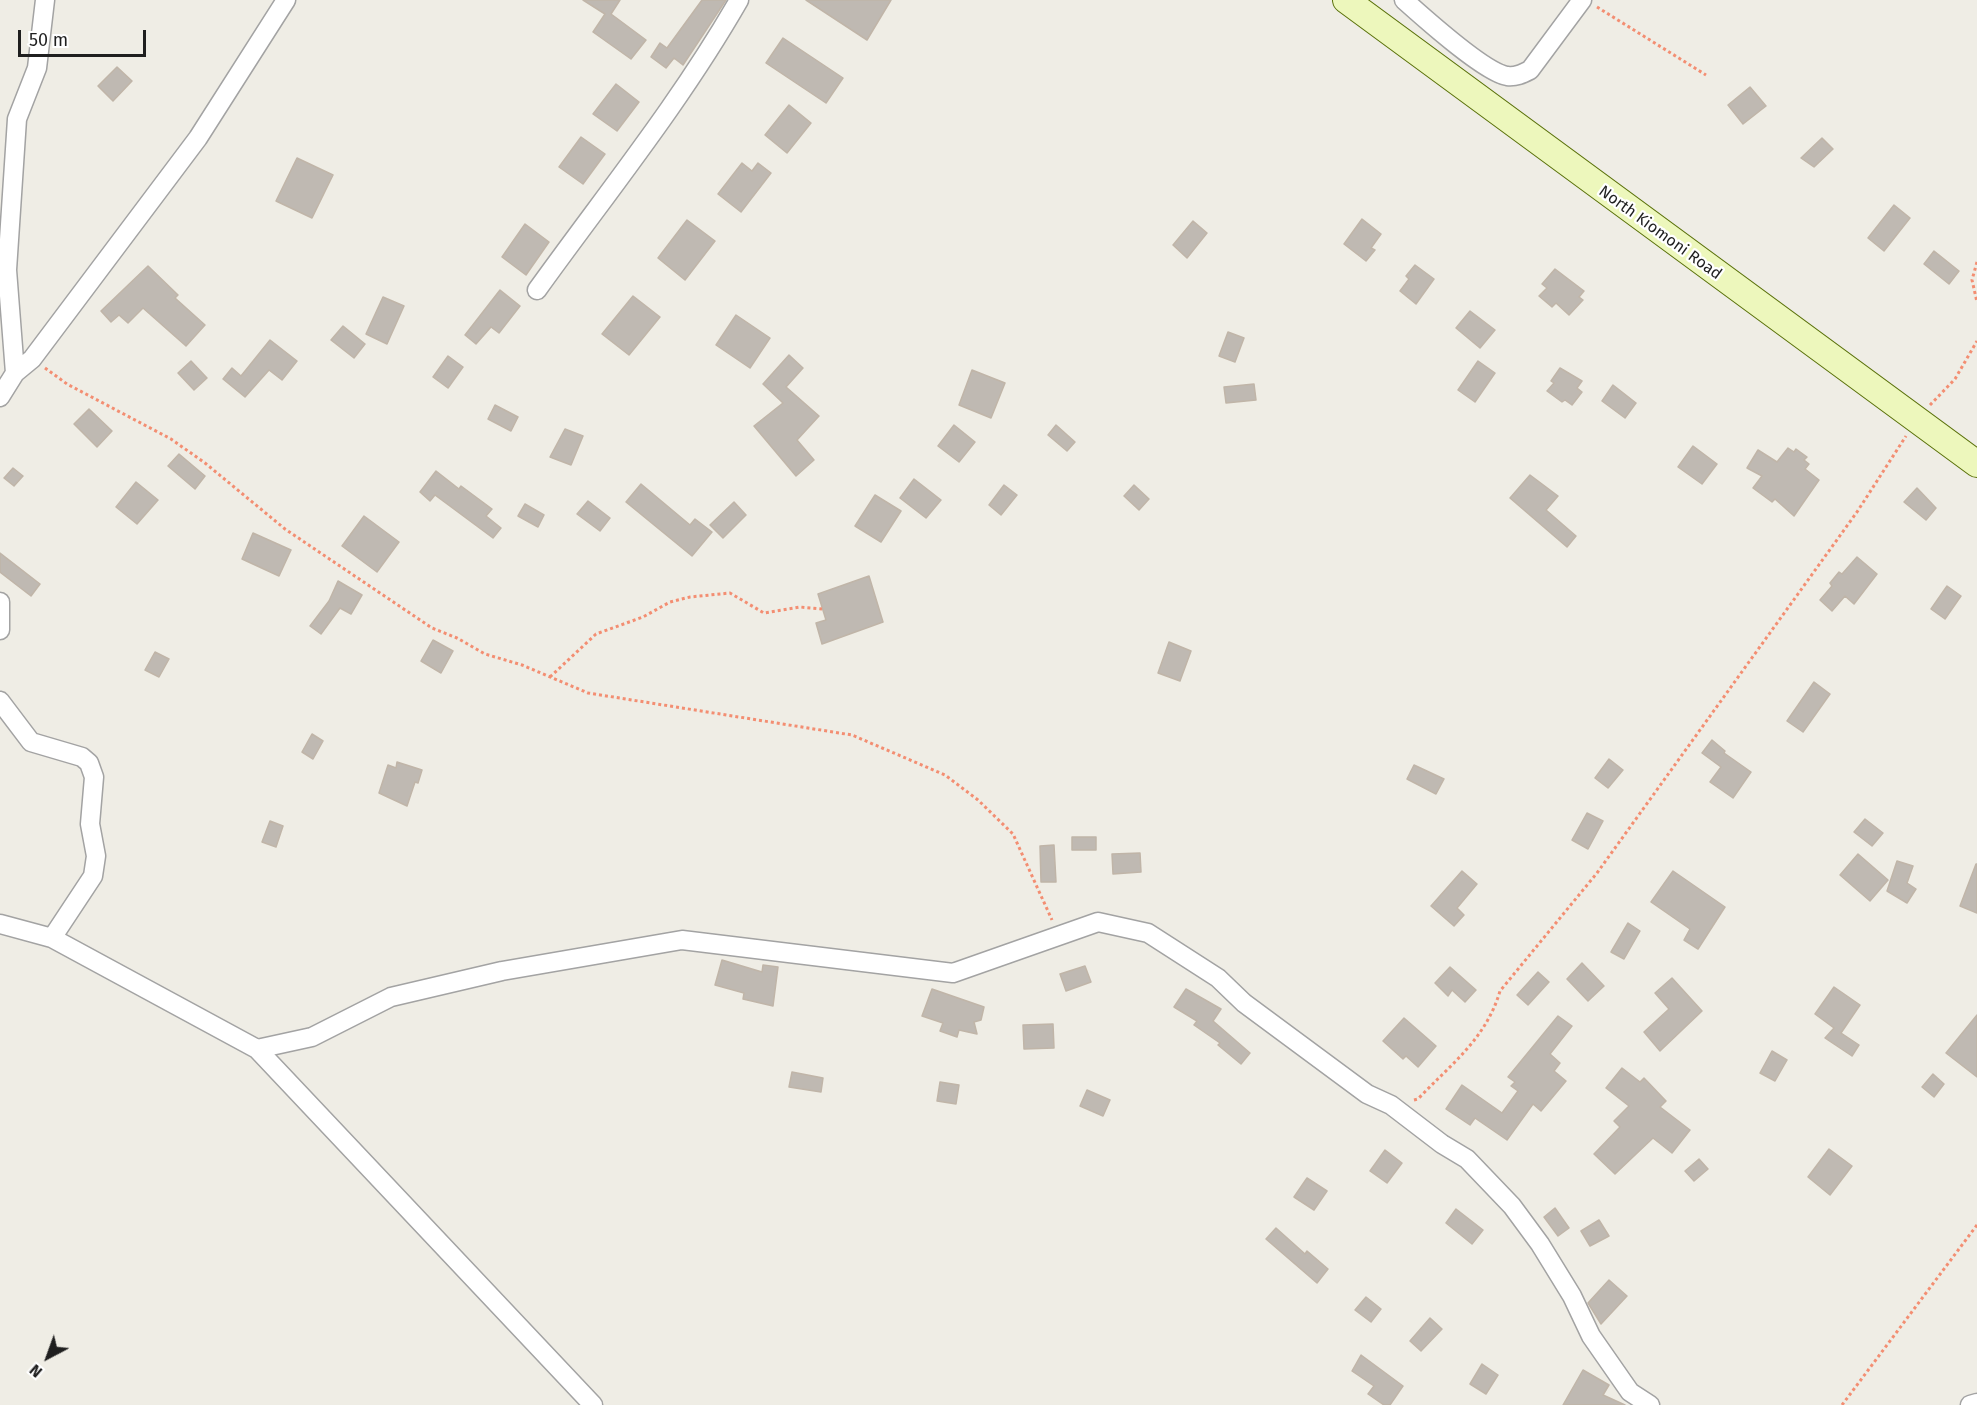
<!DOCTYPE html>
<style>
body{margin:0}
#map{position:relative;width:1977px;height:1405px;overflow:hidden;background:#efede5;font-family:"Fira Sans",sans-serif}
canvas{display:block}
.north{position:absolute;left:18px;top:1327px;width:60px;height:60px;-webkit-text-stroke:4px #fff;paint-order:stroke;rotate:221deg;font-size:16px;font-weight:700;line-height:24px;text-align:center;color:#1f1f1f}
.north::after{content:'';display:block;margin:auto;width:21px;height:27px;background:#1f1f1f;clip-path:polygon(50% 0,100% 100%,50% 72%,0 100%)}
.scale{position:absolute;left:18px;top:30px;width:128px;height:27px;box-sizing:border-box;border:3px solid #1f1f1f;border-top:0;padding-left:8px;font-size:18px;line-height:21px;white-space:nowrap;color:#1f1f1f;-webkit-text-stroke:4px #fff;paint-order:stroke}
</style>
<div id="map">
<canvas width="1977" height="1405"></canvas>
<div class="north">N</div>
<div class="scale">50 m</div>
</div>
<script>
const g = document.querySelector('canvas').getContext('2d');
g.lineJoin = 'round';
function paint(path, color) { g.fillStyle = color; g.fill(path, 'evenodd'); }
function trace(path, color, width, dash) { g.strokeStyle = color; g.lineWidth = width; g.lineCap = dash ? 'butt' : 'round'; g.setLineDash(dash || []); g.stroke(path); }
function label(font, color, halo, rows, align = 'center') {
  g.font = font + ' "Fira Sans",sans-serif'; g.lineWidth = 4.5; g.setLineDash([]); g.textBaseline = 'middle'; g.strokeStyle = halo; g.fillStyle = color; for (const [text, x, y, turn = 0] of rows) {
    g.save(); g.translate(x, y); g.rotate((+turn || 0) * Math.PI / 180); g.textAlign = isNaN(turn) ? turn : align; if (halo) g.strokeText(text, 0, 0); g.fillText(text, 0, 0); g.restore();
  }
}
const building = new Path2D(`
 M583,0H620L611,14L646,40L631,59L593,32L605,14Z
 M702,0H726L683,65L674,58L666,68L651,57L660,43L667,48Z
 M806,0H891L867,40Z
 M783,38L843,78L826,103L766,63Z
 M117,67L132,81L113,101L98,86Z
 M616,84L639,102L617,131L593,114Z
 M1750,87L1766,106L1743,124L1728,105Z
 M789,105L811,123L787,153L765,135Z
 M581,137L605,154L583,184L559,167Z
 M1822,138L1833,149L1814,167L1801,158Z
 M297,158L333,175L312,218L276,201Z
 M742,163L752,171L758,163L771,173L741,212L718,194Z
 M1894,205L1910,218L1884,251L1868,238Z
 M1362,219L1381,234L1371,248L1375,250L1366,261L1344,244Z
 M687,220L715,241L685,280L658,258Z
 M1193,221L1207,233L1187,258L1173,245Z
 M525,224L549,242L526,275L502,257Z
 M1934,251L1959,271L1949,284L1924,264Z
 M1415,265L1434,279L1416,304L1400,291L1409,279L1406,276Z
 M148,266L178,295L175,298L205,325L186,346L143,308L128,323L119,315L111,322L101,311Z
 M1555,269L1584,291L1579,297L1583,300L1569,315L1556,303L1552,307L1539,296L1547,288L1542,284Z
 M500,290L520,306L499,333L491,327L476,344L465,335Z
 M633,296L660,317L629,355L602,334Z
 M383,297L404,306L387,344L366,334Z
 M1470,311L1495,330L1480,348L1456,328Z
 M736,315L770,338L750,368L716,345Z
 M343,326L365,344L354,358L331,340Z
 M1228,332L1244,338L1235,362L1219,356Z
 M270,340L297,361L282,380L269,370L245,397L223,379L232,368L241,376Z
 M789,355L803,368L786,387L819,416L797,440L814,460L796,476L754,426L783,403L763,384Z
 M448,356L463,367L448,388L433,377Z
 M191,361L207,378L194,390L178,373Z
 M1478,361L1495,373L1475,402L1458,390Z
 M1560,368L1582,381L1577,388L1582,392L1572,405L1565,400L1562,402L1547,391L1554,383L1551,381Z
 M972,370L1005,383L991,418L959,405Z
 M1254,384L1256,400L1226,403L1224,387Z
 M1613,385L1636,403L1625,418L1602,401Z
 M495,405L518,417L511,431L488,419Z
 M89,409L112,431L97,447L74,424Z
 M954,425L975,442L959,462L938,446Z
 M1056,425L1075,442L1067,451L1048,435Z
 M565,429L583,436L571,465L550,457Z
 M1693,446L1717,464L1702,484L1678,467Z
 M1788,448L1794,452L1796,449L1807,457L1804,460L1809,464L1805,469L1819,480L1794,516L1775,499L1772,502L1753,488L1762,476L1747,468L1758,450L1777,462Z
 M179,454L205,476L195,489L168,466Z
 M13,468L23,476L14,486L4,478Z
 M436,471L459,489L461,486L492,509L486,516L501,528L493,538L435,495L430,501L420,492Z
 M1530,475L1558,496L1546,510L1576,536L1567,547L1510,498Z
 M914,479L941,500L926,518L900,498Z
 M136,482L158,500L137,524L116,507Z
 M641,484L690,525L695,519L712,532L692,556L626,502Z
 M1004,485L1017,495L1001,515L989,505Z
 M1134,485L1149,499L1139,510L1124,496Z
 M1917,488L1936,508L1926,520L1904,502Z
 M875,495L901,511L881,542L855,526Z
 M588,501L610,518L600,531L577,514Z
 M734,502L746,515L723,538L710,525Z
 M525,504L544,515L538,527L518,516Z
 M364,516L399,542L377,572L342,546Z
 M253,533L291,550L279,576L242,559Z
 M0,553L40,584L31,596L0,572Z
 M1857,557L1877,574L1854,604L1845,596L1832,611L1820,600L1832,586L1830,583L1839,572L1842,574Z
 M869,576L883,622L822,644L816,623L826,620L818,594Z
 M338,581L362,595L351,614L340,608L321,634L310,626L329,601Z
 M1947,586L1961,596L1945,619L1931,609Z
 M433,640L453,651L441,673L421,661Z
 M1169,642L1191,651L1180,681L1158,673Z
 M155,652L169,659L159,677L145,670Z
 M1814,682L1830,694L1803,732L1787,721Z
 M312,734L323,741L313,759L302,752Z
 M1712,740L1725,751L1724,753L1751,772L1733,798L1710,782L1721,767L1702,753Z
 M1609,759L1623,770L1608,788L1595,778Z
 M397,762L422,770L418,783L415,782L407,806L379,793L388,765L396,768Z
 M1414,765L1444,779L1436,794L1407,779Z
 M1587,813L1603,821L1588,849L1572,840Z
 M1865,819L1883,833L1872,846L1854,832Z
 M270,821L283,826L276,847L262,842Z
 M1072,837H1096V850H1072Z
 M1054,845L1056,882H1041L1040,846Z
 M1140,853L1141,872L1113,874L1112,854Z
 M1858,854L1888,880L1870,901L1840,875Z
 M1897,861L1913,866L1907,883L1916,889L1907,903L1887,891Z
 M1976,864H1977V913L1960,906Z
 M1462,871L1477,884L1457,908L1464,915L1454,926L1431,906Z
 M1673,871L1725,907L1698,949L1684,940L1690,929L1651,902Z
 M1628,923L1640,931L1624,959L1611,952Z
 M722,960L762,972L763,965L778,967L773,1006L743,999L744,993L715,985Z
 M1582,963L1604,986L1588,1001L1567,979Z
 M1085,966L1091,982L1066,991L1060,974Z
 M1450,967L1476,990L1465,1002L1452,990L1448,996L1435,983Z
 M1538,972L1549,982L1528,1005L1517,995Z
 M1672,978L1702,1011L1660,1051L1644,1032L1669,1009L1655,993Z
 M1834,987L1860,1005L1841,1033L1859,1045L1852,1056L1825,1038L1834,1028L1815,1014Z
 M932,989L984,1007L981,1020L974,1022L977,1034L959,1030L957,1037L940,1031L943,1023L922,1016Z
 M1186,989L1221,1009L1213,1021L1250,1053L1241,1064L1218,1045L1220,1043L1194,1025L1197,1021L1174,1007Z
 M1977,1015V1077L1946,1053Z
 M1558,1016L1572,1026L1550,1054L1560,1063L1554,1071L1566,1081L1541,1111L1533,1104L1507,1140L1475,1118L1470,1125L1446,1109L1462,1085L1502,1113L1518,1091L1511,1086L1515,1082L1508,1077Z
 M1404,1018L1436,1046L1418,1067L1406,1056L1403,1059L1383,1041Z
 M1053,1024L1054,1048L1024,1049L1023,1025Z
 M1772,1051L1787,1060L1775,1081L1760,1073Z
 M1622,1068L1640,1082L1644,1078L1666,1101L1660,1107L1690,1130L1672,1153L1653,1138L1615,1174L1594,1154L1620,1127L1614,1121L1629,1106L1606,1088Z
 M792,1072L823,1078L821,1092L789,1087Z
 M1933,1074L1944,1084L1934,1097L1922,1087Z
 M940,1082L959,1085L956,1104L937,1101Z
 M1087,1090L1110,1100L1103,1116L1080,1106Z
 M1829,1149L1852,1166L1830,1195L1808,1177Z
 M1385,1150L1402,1163L1387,1183L1370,1171Z
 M1699,1159L1708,1169L1694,1181L1685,1171Z
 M1307,1178L1327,1191L1314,1210L1294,1197Z
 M1555,1208L1569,1228L1558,1236L1544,1217Z
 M1456,1209L1483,1230L1472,1244L1446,1223Z
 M1599,1220L1609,1236L1590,1246L1581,1231Z
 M1276,1228L1305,1254L1307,1251L1328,1269L1317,1283L1266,1239Z
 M1609,1280L1627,1296L1601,1324L1588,1303Z
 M1366,1297L1381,1309L1371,1322L1355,1310Z
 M1430,1318L1442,1329L1421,1351L1410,1341Z
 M1361,1355L1403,1386L1390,1405H1384L1368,1394L1374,1386L1352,1371Z
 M1482,1364L1498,1375L1486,1394L1470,1384Z
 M1583,1370L1609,1385L1603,1395L1625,1405H1563Z`);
const path = new Path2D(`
 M1597,7L1706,75
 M1977,262L1972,280L1977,302
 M45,368L67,384L171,439L205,463L285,529L328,558L432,628L457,638L485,654L522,665L588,693L852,735L945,775L978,800L1013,834L1052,920
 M1930,405L1955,379L1977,341
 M550,677L596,634L643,617L670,602L690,597L730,593L764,613L800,607L822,609
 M1414,1100L1418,1099C1451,1064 1486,1039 1500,991L1597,873L1857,512L1906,436
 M1842,1405L1977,1225`);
const street = new Path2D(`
 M1404,0C1423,17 1484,72 1507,76C1516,77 1522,74 1530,70L1582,0
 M537,290C606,194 680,103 739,0
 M15,373L32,359L198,138L286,0
 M0,397L15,373L7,270L17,119L37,68L45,0
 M0,602V630
 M0,701L31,742L82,757L89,763L94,777L90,824L96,856L93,876L52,938
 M0,924L52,938L257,1049L593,1405
 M257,1049L312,1037L391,997L502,971L682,940L953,973L1098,922L1148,933L1218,978L1244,1003L1367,1094L1391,1105L1442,1144L1467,1159L1512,1206L1540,1244L1572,1296L1591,1336L1630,1392L1650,1405
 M1970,1405L1977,1403`);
const secondary = new Path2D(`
 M1346,0L1977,464`);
const streetNames = [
 ["North Kiomoni Road",1660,233,36]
];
paint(building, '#bfb9b2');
trace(building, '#c0b5a8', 1.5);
trace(street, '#a3a3a3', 21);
trace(secondary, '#5a710a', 28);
trace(path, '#f38e72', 3, [3, 3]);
trace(street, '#fff', 18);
trace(secondary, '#edf7bc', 26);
label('16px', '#1f1f1f', '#fff', streetNames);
</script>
